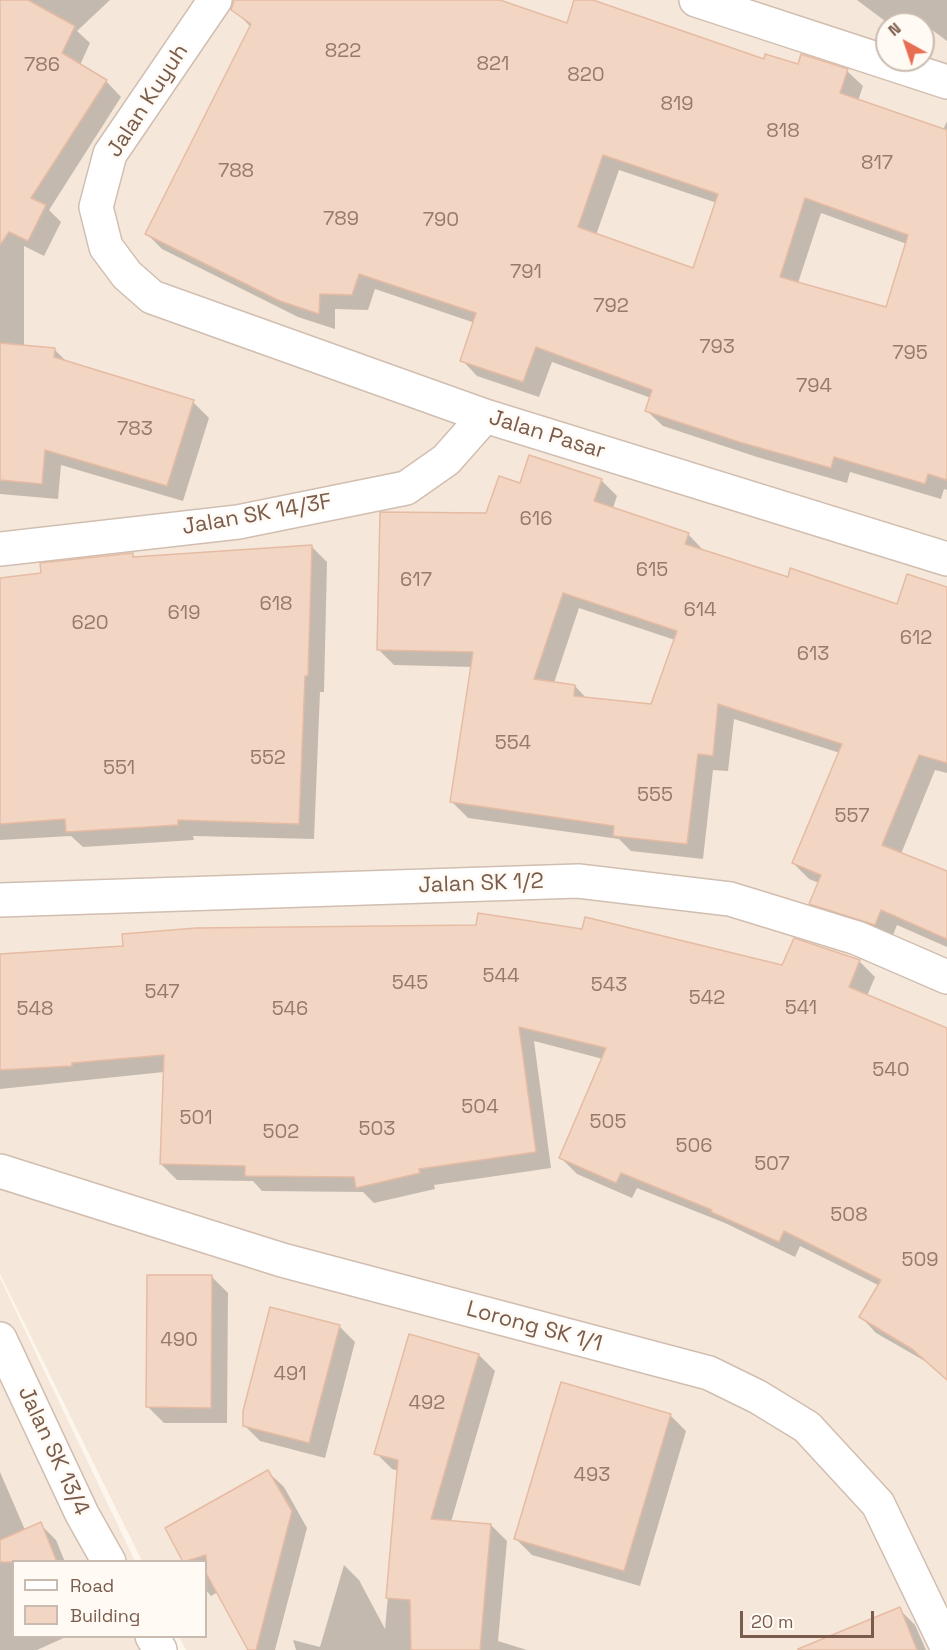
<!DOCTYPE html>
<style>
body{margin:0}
#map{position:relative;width:947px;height:1650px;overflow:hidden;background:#fdf6ec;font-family:"Space Grotesk",sans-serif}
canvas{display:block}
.legend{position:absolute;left:12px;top:1560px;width:195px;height:78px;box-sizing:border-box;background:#fffaf3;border:2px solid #cabbb1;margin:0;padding:8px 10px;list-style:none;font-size:18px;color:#7a5c4d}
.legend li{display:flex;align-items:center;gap:12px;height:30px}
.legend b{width:30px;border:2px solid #cabbb1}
.north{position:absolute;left:875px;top:12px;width:60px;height:60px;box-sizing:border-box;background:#fffaf3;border:2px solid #cabbb1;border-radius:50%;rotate:320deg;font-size:16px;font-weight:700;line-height:24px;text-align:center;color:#7a5c4d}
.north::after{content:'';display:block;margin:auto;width:21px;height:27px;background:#e76f51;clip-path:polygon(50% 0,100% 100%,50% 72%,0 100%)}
.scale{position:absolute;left:740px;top:1611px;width:134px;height:27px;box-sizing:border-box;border:3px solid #7a5c4d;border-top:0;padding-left:8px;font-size:18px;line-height:21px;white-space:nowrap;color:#7a5c4d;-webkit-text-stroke:4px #fffaf3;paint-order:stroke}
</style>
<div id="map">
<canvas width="947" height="1650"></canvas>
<ul class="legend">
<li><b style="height:8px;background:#fff"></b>Road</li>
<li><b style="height:16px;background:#f3d5c3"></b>Building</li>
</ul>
<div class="north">N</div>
<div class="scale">20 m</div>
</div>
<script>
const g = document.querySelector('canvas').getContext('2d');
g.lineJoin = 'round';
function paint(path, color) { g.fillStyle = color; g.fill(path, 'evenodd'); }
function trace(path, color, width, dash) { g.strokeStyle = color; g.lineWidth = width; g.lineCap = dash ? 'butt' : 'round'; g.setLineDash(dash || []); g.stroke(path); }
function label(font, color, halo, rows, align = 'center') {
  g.font = font + ' "Space Grotesk",sans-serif'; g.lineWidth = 5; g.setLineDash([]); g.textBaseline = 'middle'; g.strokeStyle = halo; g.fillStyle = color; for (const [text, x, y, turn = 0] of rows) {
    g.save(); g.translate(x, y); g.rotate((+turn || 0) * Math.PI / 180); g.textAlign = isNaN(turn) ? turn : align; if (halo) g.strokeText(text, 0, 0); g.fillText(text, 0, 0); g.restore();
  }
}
const residential = new Path2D(`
 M0,0H947V1650H186L179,1637L206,1636V1562L142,1561L0,1274ZM887,24H923V60H887Z
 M0,1278L135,1561L14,1562V1636L170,1637L177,1650H0Z`);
const shadow = new Path2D(`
 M0,0H110L77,31L90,43L80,65L106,81L121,97L49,210L61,222L44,256L24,246V347L54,349L68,363L193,402L209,418L183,501L61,465L58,499L0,494Z
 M245,0H495L568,25L576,0H587L765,61L847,71L863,86L858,101L943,130L947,121V490L944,489L941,499L850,472L847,483L757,457L663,426L647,411L651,398L552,362L539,397L477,376L462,360L475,323L375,289L368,310L335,309V329L298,317L162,249L146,233L251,27L236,12ZM619,170L717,203L694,270L596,235ZM821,213L907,244L888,309L798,283Z
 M857,0H947V41L920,21L918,24H889Z
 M601,480L617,496L613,508L688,534L704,551L788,578L898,605L947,589V773L935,770L901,854L947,871V947L897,925L891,940L826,919L810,903L819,883L809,879L793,863L840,753L734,719L728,771L713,770L703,859L631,851L619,839L468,818L452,802L472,667L394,665L378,649L488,514L521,485ZM579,608L675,640L652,706L587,699L575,686L554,683Z
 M312,547L327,562L324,692H320L314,839L193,836L194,840L83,847L71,836L0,840V579L42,574L132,554L136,559Z
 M0,956L783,967L859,961L875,977L867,996L947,1030V1380L930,1364L876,1333L861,1317L880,1286L800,1246L795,1257L725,1223L637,1188L632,1198L577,1174L561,1158L603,1059L534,1041L551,1168L434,1185L435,1189L374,1203L363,1192L262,1191L253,1181L177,1180L161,1164L164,1072L0,1089Z
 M212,1277L228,1293L227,1423H164L148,1407Z
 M339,1326L355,1342L325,1458L260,1441L244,1425Z
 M479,1355L495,1371L451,1522L491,1525L507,1541L498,1641L527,1650H296L293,1640L320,1647L344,1565L359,1580L385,1629L399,1471L392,1469L376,1453Z
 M670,1415L686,1431L640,1586L532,1555L516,1539Z
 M0,1472L25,1530L40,1524L56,1540L65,1562H14V1636H68L37,1650H0Z
 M268,1472L284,1487L307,1528L275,1650H249L218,1592L211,1596L206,1590V1562H185L167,1529Z
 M899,1609L915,1625L926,1650H804Z`);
const building = new Path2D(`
 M0,0H28L75,26L62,53L107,80L31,198L46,205L28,241L9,232L0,245Z
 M234,0H500L567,23L574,0H593L764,59L765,54L798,64L801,54L848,69L840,93L947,130V480L928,474L925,484L834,457L831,468L739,442L645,411L652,390L536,347L523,382L460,361L476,313L359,274L352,295L320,294L319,314L280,301L145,234L251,24L231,10ZM603,155L718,194L693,268L578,227ZM805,198L908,235L886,307L780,277Z
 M0,343L55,348L54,357L194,400L167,486L45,450L42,484L0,480Z
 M529,455L602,479L594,501L689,533L685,544L788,577L790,568L897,604L907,574L947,587V763L919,755L882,845L947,871V939L881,910L875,925L809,904L821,875L792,863L842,744L718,704L713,756L698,754L687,844L613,836L614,826L450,802L473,652L377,650L380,512L486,513L499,476L520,483ZM563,593L677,631L651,704L574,696L575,685L534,679Z
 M312,545L308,676H305L299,824L178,820V825L66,832L65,819L0,824V578L41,573L40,563L133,553V557Z
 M478,913L582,929L585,917L782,965L794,938L860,960L849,987L947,1028V1380L912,1349L859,1317L881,1280L784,1231L779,1242L711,1212L712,1210L621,1173L616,1183L559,1158L606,1048L519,1027L536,1152L419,1169L420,1173L356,1188L354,1177L245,1176V1166L160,1164L164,1055L72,1063V1066L0,1070V954L123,946L122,934L196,928L476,925Z
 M147,1275H212L211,1408L146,1407Z
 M270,1307L340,1325L309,1443L243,1426V1411Z
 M409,1334L479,1354L431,1519L491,1524L480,1650H411L410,1600L386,1598L398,1460L374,1454Z
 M561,1382L671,1414L624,1571L514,1539Z
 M268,1470L292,1511L256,1650H248L206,1573V1555L183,1562L165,1528Z
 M41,1522L57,1562H0V1540Z
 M900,1607L917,1650H798V1649Z`);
const street = new Path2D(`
 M215,0L110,154L96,207L106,247L127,275L152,297L485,416L947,559
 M696,0L947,82
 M0,549L238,522L406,488L446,460L485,416
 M0,900L578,881L730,899L857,938L947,977
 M0,1171L282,1260L709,1373L758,1397L807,1427L878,1504L947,1647
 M0,1339L82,1514L109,1562
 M152,1636L160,1650`);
const numberNames = [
 ["822",343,52],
 ["821",493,65],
 ["786",42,66],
 ["820",586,76],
 ["819",677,105],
 ["818",783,132],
 ["817",877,164],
 ["788",236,172],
 ["789",341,220],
 ["790",441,221],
 ["791",526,273],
 ["792",611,307],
 ["793",717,348],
 ["795",910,354],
 ["794",814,387],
 ["783",135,430],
 ["616",536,520],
 ["615",652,571],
 ["617",416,581],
 ["618",276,605],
 ["614",700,611],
 ["619",184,614],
 ["620",90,624],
 ["612",916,639],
 ["613",813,655],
 ["554",513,744],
 ["552",268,759],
 ["551",119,769],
 ["555",655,796],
 ["557",852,817],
 ["544",501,977],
 ["545",410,984],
 ["543",609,986],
 ["547",162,993],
 ["542",707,999],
 ["541",801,1009],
 ["548",35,1010],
 ["546",290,1010],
 ["540",891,1071],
 ["504",480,1108],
 ["501",196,1119],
 ["505",608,1123],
 ["503",377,1130],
 ["502",281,1133],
 ["506",694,1147],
 ["507",772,1165],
 ["508",849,1216],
 ["509",920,1261],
 ["490",179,1341],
 ["491",290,1375],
 ["492",427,1404],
 ["493",592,1476]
];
const streetNames = [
 ["Jalan Kuyuh",148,101,-57],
 ["Jalan Pasar",547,435,17],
 ["Jalan SK 14/3F",257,515,-10],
 ["Jalan SK 1/2",481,884,-2],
 ["Lorong SK 1/1",534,1327,15],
 ["Jalan SK 13/4",53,1451,65]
];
paint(residential, '#f5e8da');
paint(shadow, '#0003');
paint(building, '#f3d5c3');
trace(building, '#e6bba3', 1.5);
trace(street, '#d1beb0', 36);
trace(street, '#fff', 33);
label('20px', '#987a6a', null, numberNames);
label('22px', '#7a5c4d', '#fffaf3', streetNames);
</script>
